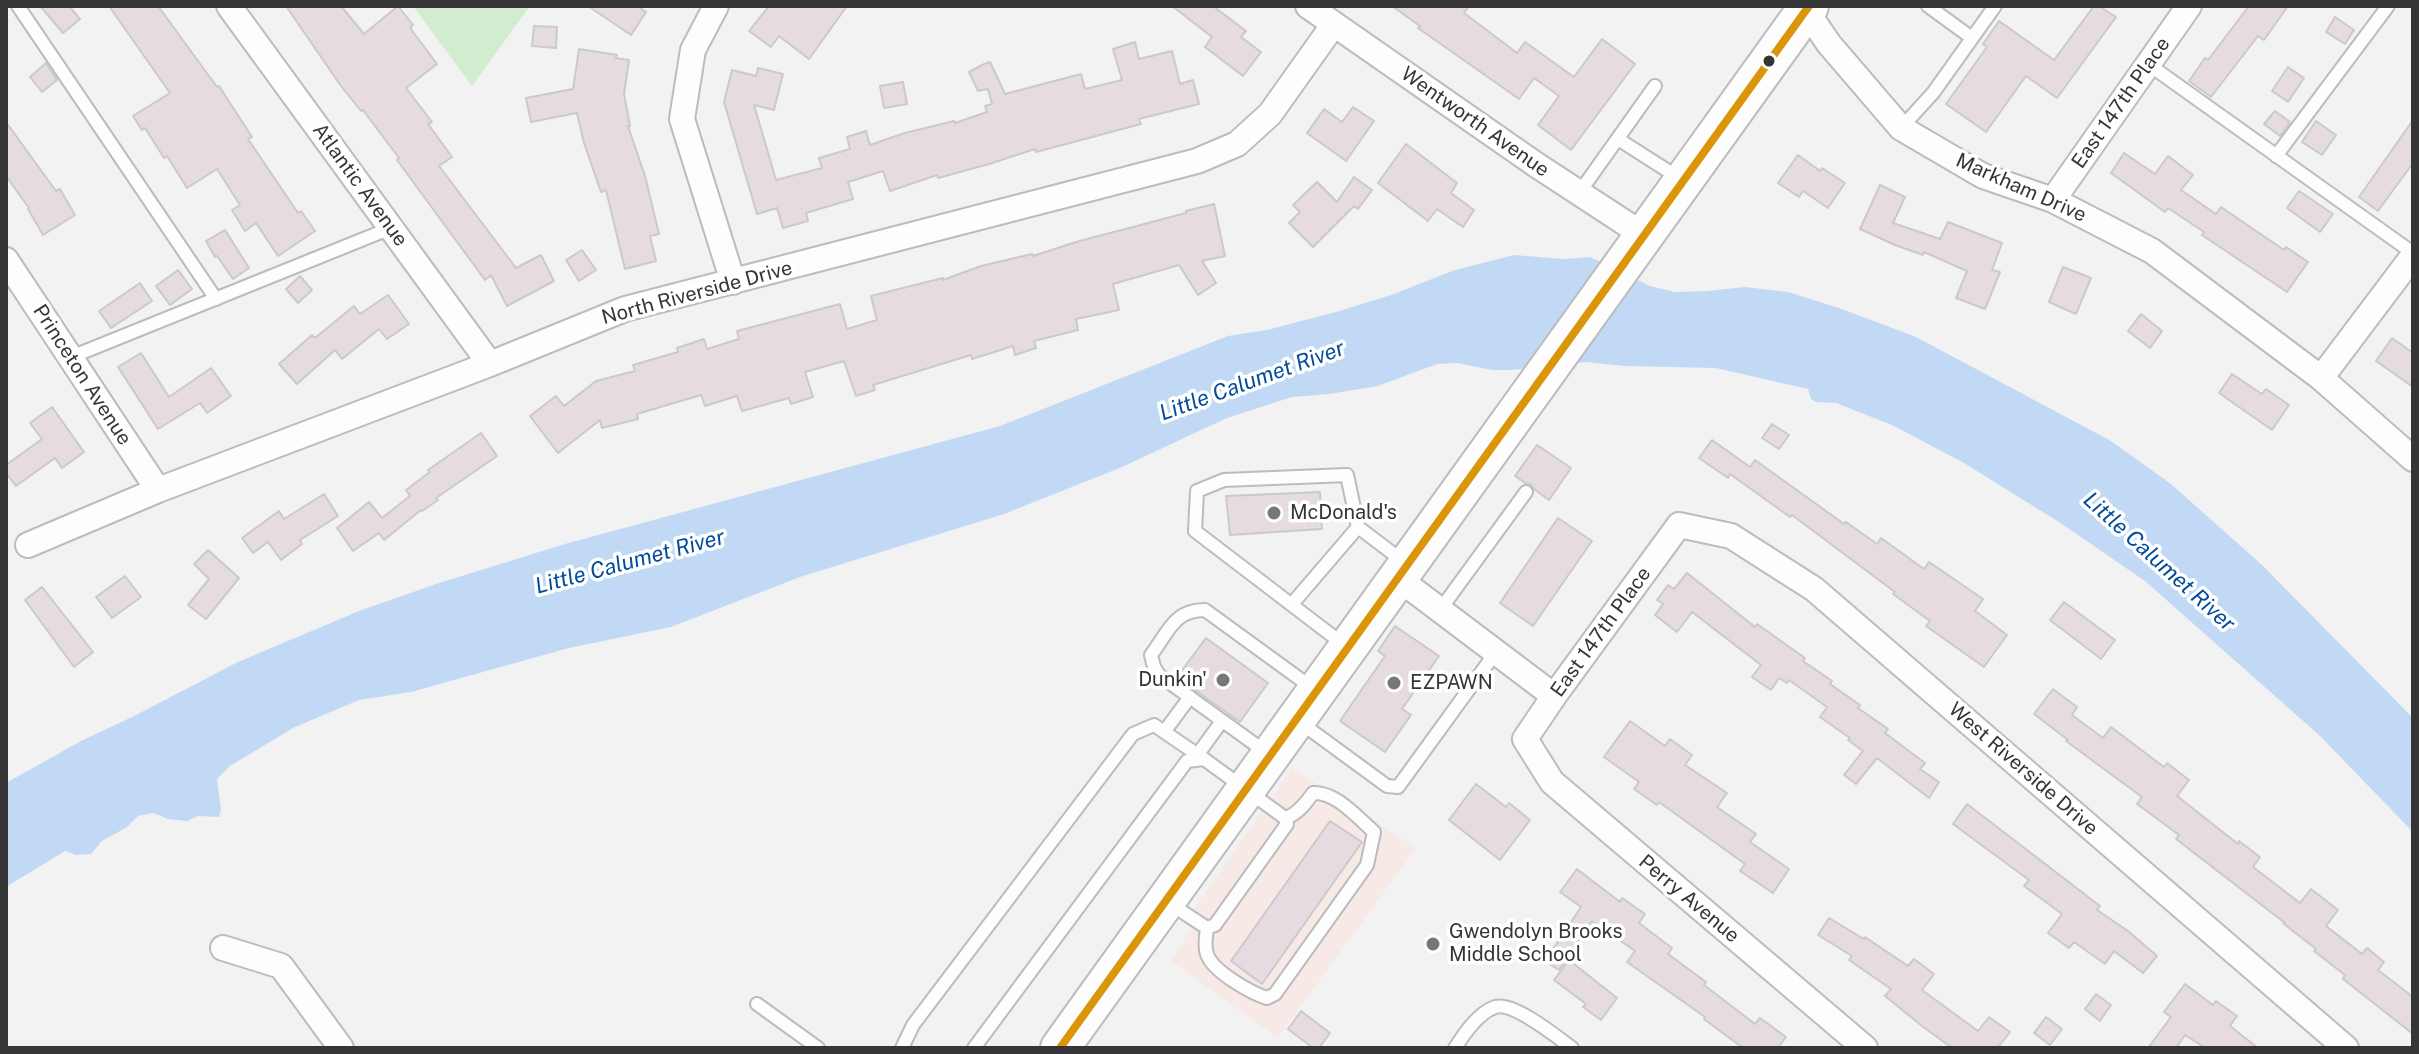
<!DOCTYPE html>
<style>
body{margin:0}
#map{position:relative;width:2419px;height:1054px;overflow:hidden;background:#f2f2f2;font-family:"Public Sans",sans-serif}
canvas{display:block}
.frame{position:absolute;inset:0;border:8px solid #353536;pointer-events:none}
</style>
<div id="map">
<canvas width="2419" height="1054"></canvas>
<div class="frame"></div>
</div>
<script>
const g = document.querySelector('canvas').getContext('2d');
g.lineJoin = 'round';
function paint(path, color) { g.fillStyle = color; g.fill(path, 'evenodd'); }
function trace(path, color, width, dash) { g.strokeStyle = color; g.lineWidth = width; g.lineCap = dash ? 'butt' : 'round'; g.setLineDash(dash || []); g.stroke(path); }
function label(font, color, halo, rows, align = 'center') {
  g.font = font + ' "Public Sans",sans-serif'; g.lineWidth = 7; g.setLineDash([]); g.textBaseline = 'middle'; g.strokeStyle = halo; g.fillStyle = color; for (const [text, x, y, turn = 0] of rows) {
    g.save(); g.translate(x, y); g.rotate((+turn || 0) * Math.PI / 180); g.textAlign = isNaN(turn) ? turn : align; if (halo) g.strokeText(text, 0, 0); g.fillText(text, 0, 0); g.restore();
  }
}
const commercial = new Path2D(`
 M1292,768L1416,848L1278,1038L1171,961L1192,928L1185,922Z`);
const green = new Path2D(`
 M413,6H530L472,86Z`);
const water = new Path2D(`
 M1514,255L1564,259L1590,257L1650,286L1675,292L1707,291L1745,287L1788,292L1842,309L1916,337L2111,441L2171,484L2262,565L2413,718V832L2319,735L2145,581L2062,524L1964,463L1892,425L1836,403L1816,402L1811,399L1808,389L1716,368L1625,366L1586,362L1512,370H1492L1457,363L1437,364L1378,386L1329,394L1292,397L1227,418L1122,467L1004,514L800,577L671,627L569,648L411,692L359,700L293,728L230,766L217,779L221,810L219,817L198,816L187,821L168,819L153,813L138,816L127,827L102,841L91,854L76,855L65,851L6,887V783L81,741L134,716L238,662L359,611L436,584L565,544L1000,426L1228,336L1267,330L1336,312L1391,295L1455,270Z`);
const building = new Path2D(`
 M40,6H69L80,19L63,33Z
 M109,6H158L217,87L219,86L252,137L248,139L298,213L301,211L315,231L278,256L256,223L245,231L232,210L240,205L217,169L187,188L167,156L164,158L145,128L142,130L133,116L170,93Z
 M286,6H341L364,34L398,6L413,25L410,28L437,64L406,88L432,122L428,124L452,157L439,166L516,268L541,255L554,281L507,306L491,275L485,280L397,160L399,158L363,110L361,111L341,86Z
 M588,6H637L646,12L631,35Z
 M769,6H847L809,59L779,36L771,47L749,31Z
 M1172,6H1213L1246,31L1241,37L1261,52L1243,76L1205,47L1212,37Z
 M1392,6H1469L1464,13L1517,53L1525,42L1574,77L1602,39L1635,64L1571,150L1538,125L1559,96L1534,78L1519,99L1418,28L1420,26Z
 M2094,6H2099L2116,17L2057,98L2026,76L1986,132L1946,104L1987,47L1983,44L1999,21L2054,60Z
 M2249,6H2288L2264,40L2258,36L2211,97L2189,81L2205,58L2208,60Z
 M2335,17L2354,30L2345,44L2326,32Z
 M534,26L557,27L556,48L532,46Z
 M1135,42L1139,59L1172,51L1180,84L1193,80L1199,104L1139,119L1141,124L1036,152L1035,149L989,164L938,178L937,175L890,191L883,171L848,182L853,199L806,213L808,221L783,228L777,208L757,214L724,102L732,70L756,76L758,68L783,74L774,110L754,105L776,180L822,168L819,158L850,149L847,137L866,131L870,145L905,133L954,121L955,123L987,112L985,106L992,104L988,89L978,91L969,72L982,65L990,62L1005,94L1081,74L1085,89L1122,80L1113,49Z
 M579,49L617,55L615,58L629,60L624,94L630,126H628L645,176L659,234L650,236L656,261L625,269L606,190L601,192L584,143L577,113L531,122L526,98L573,89Z
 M46,63L57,80L42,92L30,77Z
 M2288,67L2304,78L2288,102L2272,91Z
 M903,82L907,104L884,108L880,86Z
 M1353,107L1374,121L1346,161L1307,133L1324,109L1342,122Z
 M2275,111L2290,122L2280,136L2264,124Z
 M2413,120V163L2378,211L2359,197Z
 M2316,121L2336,135L2322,155L2302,142Z
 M6,122L56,191L60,189L75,215L43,235L28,209L29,208L6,176Z
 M1406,144L1457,183L1451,193L1474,210L1463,227L1437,209L1428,221L1378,183Z
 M2124,153L2155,174L2168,156L2193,175L2181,190L2216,214L2221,207L2284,250L2286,247L2308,262L2287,292L2202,235L2204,232L2168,208L2165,212L2111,173Z
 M1798,155L1820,171L1822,168L1845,183L1828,208L1803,191L1799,197L1778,183Z
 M1354,177L1372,190L1358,209L1354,206L1313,247L1289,223L1300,212L1293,205L1317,182L1337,202Z
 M1880,185L1905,197L1893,223L1940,239L1948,222L2002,243L1992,270L2000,272L1985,309L1956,298L1967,271L1924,252L1923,255L1895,245L1860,229Z
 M2299,191L2333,214L2320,232L2287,208Z
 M1214,204L1225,256L1202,261L1216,283L1198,295L1179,265L1113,284L1119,310L1076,319L1078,330L1034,341L1036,348L1015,355L1013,346L972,359L971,355L873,385L875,390L856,396L844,361L805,372L813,397L791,404L789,398L742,411L737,396L705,406L701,395L637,414L638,419L602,428L600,420L558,453L530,416L556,396L564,406L596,381L635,371L633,365L678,352L677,348L704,339L707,349L739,339L737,331L840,304L847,329L877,320L871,296L943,278V280L981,266L1032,254L1033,256L1076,242L1186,213V211Z
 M225,230L249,268L233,279L217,256L215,257L206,241Z
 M582,250L596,270L579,281L566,260Z
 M2063,267L2091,278L2076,314L2049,302Z
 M178,270L192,289L170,305L156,286Z
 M300,276L312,290L298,303L286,289Z
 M140,283L152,301L111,328L99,311Z
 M388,295L409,324L387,339L379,329L342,359L335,350L297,384L279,364L312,335L315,338L354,306L360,314Z
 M2141,314L2162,331L2150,348L2128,331Z
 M2392,338L2413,353V387L2376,361Z
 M141,353L169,397L211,368L231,396L207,413L200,403L158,429L118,367Z
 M2232,374L2262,394L2266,389L2289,405L2272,430L2219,393Z
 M52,407L84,452L62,468L55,458L16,486L6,473V465L42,439L30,423Z
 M1772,424L1789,435L1779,449L1762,438Z
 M481,433L497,456L436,498L438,500L422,511L421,510L384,540L379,533L353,551L337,528L369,502L382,518L410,496L406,490L430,472L428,470Z
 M1712,440L1750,467L1755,460L1844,524L1846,522L1877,544L1881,538L1924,569L1929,562L1983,599L1975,611L2007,635L1984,667L1926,626L1930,621L1893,594L1895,592L1792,515L1790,517L1730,474L1728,478L1699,458Z
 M1537,445L1571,468L1549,500L1535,490L1531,484L1525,483L1515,476Z
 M1320,492L1322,529L1230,535L1226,496Z
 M324,494L338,516L300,540L302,544L281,560L268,542L253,553L242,538L279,511L284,519Z
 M1558,518L1592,541L1533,626L1500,603Z
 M208,550L239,578L206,619L188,605L209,579L194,564Z
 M1687,573L1755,627L1757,624L1805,658L1803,661L1832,681L1830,684L1860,705L1858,708L1888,729L1885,733L1925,763L1920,769L1939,782L1929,798L1877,758L1856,784L1844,775L1863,751L1848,740L1850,738L1820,717L1827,707L1789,680L1787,683L1779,678L1771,690L1752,677L1761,665L1692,612L1677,632L1655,615L1663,604L1657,600L1668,585L1674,589Z
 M125,576L141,597L112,618L96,597Z
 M42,587L93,652L74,667L25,600Z
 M2064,602L2115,640L2101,659L2050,620Z
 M1395,626L1439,656L1402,709L1411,715L1385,752L1340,721L1385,656L1378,651Z
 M1206,638L1268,683L1240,722L1177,677Z
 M2053,689L2077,707L2072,715L2103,738L2111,727L2164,767L2167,763L2189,780L2177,796L2238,844L2239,841L2260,857L2253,867L2300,903L2311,889L2338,910L2326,926L2362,954L2367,948L2384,962L2378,970L2413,997V1034L2343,979L2345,975L2314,951L2316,949L2284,924L2285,923L2176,839L2179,835L2137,804L2142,797L2066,741L2068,740L2034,714Z
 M1630,721L1665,746L1670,739L1692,755L1685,765L1727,793L1717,807L1756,834L1750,842L1789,869L1773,893L1740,871L1745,864L1659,802L1657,805L1634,789L1639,782L1604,757Z
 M1476,784L1506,807L1509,803L1530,820L1500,860L1449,820Z
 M1967,804L2100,906L2097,910L2128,931L2157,956L2143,973L2114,951L2105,964L2074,942L2069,948L2048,933L2062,914L2024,886L2029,880L1953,824Z
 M1330,821L1362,842L1262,984L1231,961Z
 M1577,869L1620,902L1622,898L1645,914L1639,923L1672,948L1668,954L1706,982L1704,985L1755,1024L1760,1018L1786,1037L1778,1048H1743L1704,1019L1705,1017L1627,962L1635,951L1592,921L1559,970L1545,961L1581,907L1560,892Z
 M1829,918L1864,939L1865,937L1908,966L1914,959L1934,974L1922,990L1978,1031L1989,1017L2010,1032L1999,1046L2001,1048H1952L1922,1026L1885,996L1891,989L1849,960L1852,956L1818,935Z
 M1569,960L1617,998L1601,1020L1583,1007L1586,1004L1554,980Z
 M2185,984L2213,1005L2216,1001L2237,1016L2230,1026L2258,1048H2205L2185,1035L2176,1048H2148L2171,1017L2164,1012Z
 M2096,994L2111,1005L2100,1021L2085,1009Z
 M1301,1011L1330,1033L1319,1048H1313L1288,1029Z
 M2046,1017L2062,1029L2050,1045L2034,1033Z`);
const lane = new Path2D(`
 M18,6L216,299
 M1928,6L1972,38
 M2148,64L2413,253
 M1901,128L1933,93L1995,6
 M1618,139L1679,178
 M2276,156L2388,6
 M1579,193L1655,86
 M71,357L391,228
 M1292,604L1358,527
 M1440,610L1526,492
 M1343,644L1195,531L1197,491L1224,480L1347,475L1358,527L1404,562
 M1301,723L1387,786L1398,787L1496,652
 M1164,732L1190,697
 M1267,753L1159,675L1154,667L1151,655C1169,631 1174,610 1205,610L1315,690
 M1198,754L1222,721
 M1169,903L1207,928L1215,925L1287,824L1285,818C1297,815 1306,803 1313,793C1335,791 1358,818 1374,832L1367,865L1275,994L1267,998C1251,993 1212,971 1207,954C1204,946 1206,936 1207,928
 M757,1004L818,1048
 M902,1048L913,1025L1133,734L1154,725L1204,759
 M974,1048L1187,761L1204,759L1285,818
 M1455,1048C1464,1034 1478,1013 1495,1007C1513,1001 1557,1037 1572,1048`);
const street = new Path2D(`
 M229,6L490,364
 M716,6L693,50L682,119L733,282
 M1308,6L1535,164L1645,236
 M1803,6L1829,44L1901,128L1983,176L2053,200L2152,251L2321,378L2413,459
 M2053,200L2189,6
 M6,260L158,490
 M2321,378L2413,256
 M28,545L158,490L490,364L625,309L1197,161L1237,144L1270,114L1334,24
 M1399,579L1554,696
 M223,948L281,966L341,1048
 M1865,1048L1552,782L1525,739L1554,696L1679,525L1731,536L1814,589L2346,1048`);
const primary = new Path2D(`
 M1060,1048L1809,6`);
const bus1 = new Path2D(`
 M1060,1048L1809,6`);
const markers = [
 [1769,61,7,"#353536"],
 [1274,513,8,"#777778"],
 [1223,680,8,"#777778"],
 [1394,683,8,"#777778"],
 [1433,944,8,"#777778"]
];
const streetNames = [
 ["East 147th Place",2121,103,-55],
 ["Wentworth Avenue",1475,122,35],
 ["Atlantic Avenue",360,185,54],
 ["Markham Drive",2021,188,24],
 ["North Riverside Drive",697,293,-15],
 ["Princeton Avenue",82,375,57],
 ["East 147th Place",1601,632,-54],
 ["West Riverside Drive",2023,769,41],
 ["Perry Avenue",1689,899,40]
];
const poiNames = [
 ["McDonald's",1290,513],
 ["Dunkin'",1207,680,"right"],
 ["EZPAWN",1410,683],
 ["Gwendolyn Brooks",1449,932],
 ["Middle School",1449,955]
];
const waterNames = [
 ["Little Calumet River",1252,381,-20],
 ["Little Calumet River",630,562,-15],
 ["Little Calumet River",2159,562,42]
];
paint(commercial, '#f7e9e6');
paint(green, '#d2ecd0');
paint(water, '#c2d9f6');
paint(building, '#e5dbe1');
trace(building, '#cacaca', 2);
trace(lane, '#bcbcbc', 16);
trace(street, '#bcbcbc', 28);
trace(primary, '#bcbcbc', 42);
trace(lane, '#fdfdfd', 12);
trace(street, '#fdfdfd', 24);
trace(primary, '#fdfdfd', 38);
trace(bus1, '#da9508', 8);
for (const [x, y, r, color] of markers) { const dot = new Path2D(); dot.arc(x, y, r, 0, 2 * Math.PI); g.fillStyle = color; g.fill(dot); trace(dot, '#fff', 3); }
label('20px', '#353536', '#fff', streetNames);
label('20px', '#353536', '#fff', poiNames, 'left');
label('italic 22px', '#014d9c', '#fff', waterNames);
</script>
